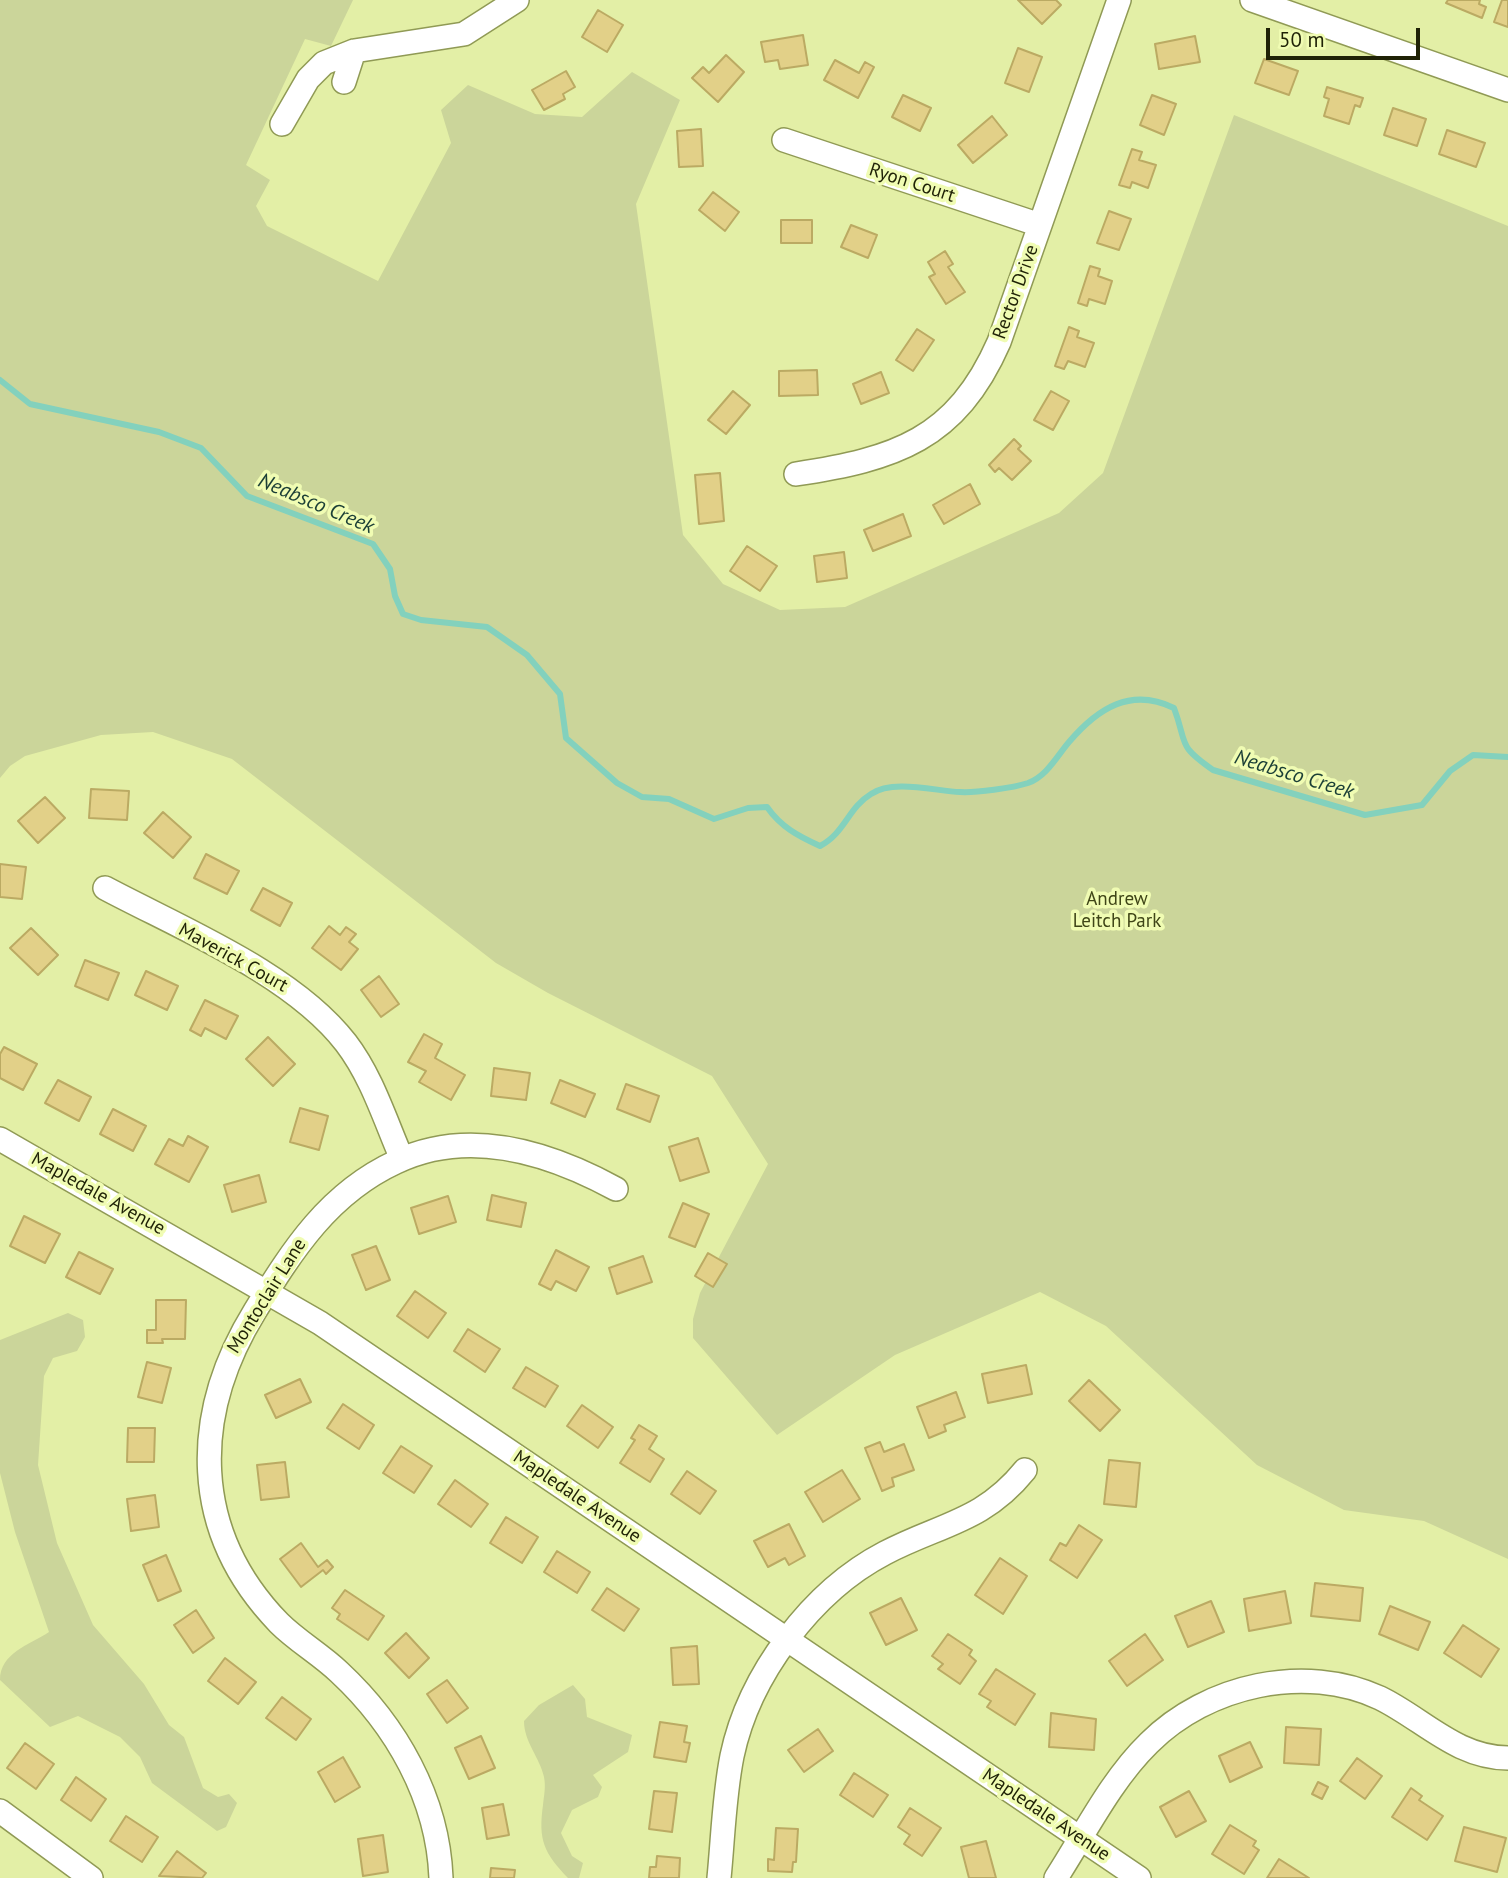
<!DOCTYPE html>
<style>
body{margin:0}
#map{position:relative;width:1508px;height:1878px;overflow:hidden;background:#e3efa6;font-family:"PT Sans",sans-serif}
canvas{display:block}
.scale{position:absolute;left:1266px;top:28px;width:154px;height:32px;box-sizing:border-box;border:4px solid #1f2206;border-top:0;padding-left:9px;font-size:21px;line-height:24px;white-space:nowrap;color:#1f2206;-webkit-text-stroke:5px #f0fcb3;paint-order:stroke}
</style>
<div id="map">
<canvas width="1508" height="1878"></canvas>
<div class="scale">50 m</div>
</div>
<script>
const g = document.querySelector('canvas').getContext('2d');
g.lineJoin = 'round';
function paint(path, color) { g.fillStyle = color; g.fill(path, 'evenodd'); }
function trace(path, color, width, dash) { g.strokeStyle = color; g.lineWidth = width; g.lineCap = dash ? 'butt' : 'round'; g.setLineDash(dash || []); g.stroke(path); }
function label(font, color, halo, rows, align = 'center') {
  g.font = font + ' "PT Sans",sans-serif'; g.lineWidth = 7; g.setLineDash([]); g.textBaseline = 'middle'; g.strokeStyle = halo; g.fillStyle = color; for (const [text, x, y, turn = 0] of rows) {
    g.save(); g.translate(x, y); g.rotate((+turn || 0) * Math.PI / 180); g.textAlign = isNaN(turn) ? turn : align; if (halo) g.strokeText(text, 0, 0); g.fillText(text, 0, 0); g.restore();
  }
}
const green = new Path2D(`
 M0,0H353L331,46L305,39L246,165L270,180L256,206L267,226L378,281L451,143L441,110L468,85L535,114L582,117L632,72L680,100L636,204L683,535L723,584L780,610L845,607L1059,513L1103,473L1234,115L1508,226V1559L1424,1521L1344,1510L1257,1465L1106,1326L1040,1292L895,1355L777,1435L693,1338V1319L700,1293L768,1164L712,1076L548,993L496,963L232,759L153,732L101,735L25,756L10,766L0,778Z
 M68,1313L83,1320L85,1337L77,1351L53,1358L44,1376L38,1465L57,1543L93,1625L144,1684L169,1725L184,1737L203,1788L218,1797L229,1794L237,1803L226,1827L217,1831L152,1783L140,1757L120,1737L78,1716L50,1727L0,1680C0,1653 29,1645 49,1632L15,1532L0,1473V1340Z
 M573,1685L585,1699L587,1717L632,1735L628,1752L593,1775L602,1787L598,1797L572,1810L561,1833L572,1856L583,1863L579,1878H568C544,1853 538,1840 543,1805C544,1795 546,1787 544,1777C540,1758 524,1742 524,1721L539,1705Z`);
const stream = new Path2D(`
 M0,380L30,404L159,432L201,448L247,496L373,544L390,569L395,596L403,614L421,620L487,627L527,655L560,694L566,738L617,783L642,797L669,799L714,819L748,808L767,807C781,827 798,836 820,846C845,833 848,808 871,794C893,779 935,791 960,792C975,793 1013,788 1028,783C1047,776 1057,756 1069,742C1098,708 1131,687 1174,708C1188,745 1176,744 1213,770L1365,815L1422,805L1450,771L1473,755L1508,757`);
const building = new Path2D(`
 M1018,0H1056L1061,5L1042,24Z
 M1448,0H1480L1479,4L1486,7L1482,18L1446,3Z
 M1502,0H1508V27L1494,22Z
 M598,10L623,25L607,52L582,37Z
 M803,35L808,65L780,69L778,60L765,62L761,42Z
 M1195,36L1200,62L1159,69L1155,44Z
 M1018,48L1042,57L1029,92L1005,83Z
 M726,55L744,72L718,102L692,78L703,67L709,73Z
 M1264,59L1298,71L1289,95L1255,83Z
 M835,60L859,73L865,62L874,67L858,98L824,80Z
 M566,71L575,87L563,94L565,99L544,110L532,90Z
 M1327,87L1363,98L1360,107L1355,105L1349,124L1324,116L1329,99L1324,97Z
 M903,95L931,108L920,131L892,117Z
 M1152,95L1176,104L1164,135L1140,125Z
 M1393,108L1426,119L1417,146L1384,135Z
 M992,116L1007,135L973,163L958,145Z
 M701,129L703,166L679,167L677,131Z
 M1447,130L1485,143L1476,167L1439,154Z
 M1132,149L1142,152L1139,160L1156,165L1148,188L1132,182L1130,188L1119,185Z
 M713,192L739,212L725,231L699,210Z
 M1109,211L1131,219L1119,250L1097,243Z
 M781,220H812V243H781Z
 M851,225L877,235L868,258L841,247Z
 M945,251L953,264L948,267L965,292L946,304L929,277L935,274L928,262Z
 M1090,266L1100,269L1098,276L1112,281L1105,304L1089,299L1087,306L1078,303Z
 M1069,327L1079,331L1077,337L1094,343L1085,367L1068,361L1064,369L1055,366Z
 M917,329L934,340L913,371L896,360Z
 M817,370L818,395L779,396V371Z
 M881,372L889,393L861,404L853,384Z
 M733,391L750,405L726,434L708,420Z
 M1051,391L1069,401L1053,430L1034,420Z
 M1014,439L1021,446L1018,449L1031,461L1012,480L999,468L995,472L989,465Z
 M720,473L724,521L699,524L695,475Z
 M970,484L980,504L944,524L933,505Z
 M903,514L911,536L873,551L864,530Z
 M747,546L777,566L760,591L730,571Z
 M844,552L847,578L817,582L814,556Z
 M91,789L129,791L127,820L89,818Z
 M45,797L65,818L38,843L18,821Z
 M163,812L191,837L173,858L144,833Z
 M206,854L239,871L227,894L194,878Z
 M0,864L26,867L22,899L0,897Z
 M263,888L292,903L280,926L251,910Z
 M329,926L340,935L346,927L356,934L349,942L358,949L341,970L312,948Z
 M31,928L58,955L38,975L10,948Z
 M85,960L119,973L108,1000L75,986Z
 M146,971L178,986L167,1010L135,995Z
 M379,976L399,1004L381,1017L361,990Z
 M205,1000L238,1016L226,1039L205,1028L201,1036L190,1030Z
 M424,1034L442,1044L435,1058L465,1075L451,1100L419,1082L426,1071L408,1062Z
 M268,1037L295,1064L273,1086L246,1059Z
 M4,1047L37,1064L23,1090L0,1078V1054Z
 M494,1068L530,1073L526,1100L491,1096Z
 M58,1080L91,1097L79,1121L45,1103Z
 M560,1080L595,1094L585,1117L551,1103Z
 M626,1084L659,1096L650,1122L617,1109Z
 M300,1108L328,1116L319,1150L290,1142Z
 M113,1109L146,1126L133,1151L100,1134Z
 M188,1136L208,1147L189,1182L155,1164L169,1139L183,1146Z
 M698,1138L709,1172L680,1181L669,1147Z
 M259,1175L266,1202L232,1212L224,1185Z
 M492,1195L526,1203L521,1227L487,1220Z
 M448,1196L456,1222L419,1234L411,1208Z
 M683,1203L709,1214L695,1247L669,1237Z
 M24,1216L60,1234L45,1263L10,1246Z
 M376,1246L390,1280L366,1290L352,1255Z
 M556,1250L589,1267L576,1291L556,1281L551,1290L539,1284Z
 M79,1252L113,1269L100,1294L66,1277Z
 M708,1253L727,1264L713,1287L695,1276Z
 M643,1256L652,1282L617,1294L609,1268Z
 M415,1291L446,1313L428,1338L397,1316Z
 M156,1300H186L185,1339H162L163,1343H147V1330H156Z
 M468,1329L500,1349L485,1372L454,1351Z
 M147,1362L171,1368L162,1403L138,1397Z
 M1026,1365L1032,1394L988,1403L982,1374Z
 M526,1367L558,1386L545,1407L513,1388Z
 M300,1379L311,1402L276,1418L265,1395Z
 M1089,1380L1120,1410L1100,1431L1069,1401Z
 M956,1392L965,1417L944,1425L946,1431L929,1438L917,1407Z
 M343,1404L374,1425L359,1449L327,1428Z
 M582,1405L613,1427L598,1448L567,1426Z
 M639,1425L657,1436L649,1449L664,1459L650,1482L620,1463L635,1440L631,1438Z
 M128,1428H155L154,1462H127Z
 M880,1442L884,1452L904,1444L914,1470L892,1478L894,1486L882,1491L865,1448Z
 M401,1446L432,1466L414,1493L383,1473Z
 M1109,1460L1140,1463L1136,1507L1104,1504Z
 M285,1462L289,1497L261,1500L257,1465Z
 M842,1470L860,1499L823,1522L805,1492Z
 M687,1471L716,1491L700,1514L671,1494Z
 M455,1480L488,1504L471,1527L438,1504Z
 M155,1495L159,1527L131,1531L127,1499Z
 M506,1517L538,1537L522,1563L490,1543Z
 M789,1524L805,1556L789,1565L785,1558L768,1567L754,1541Z
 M1079,1525L1102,1540L1077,1578L1050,1560L1060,1543L1066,1546Z
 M301,1543L318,1567L327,1560L333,1567L326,1574L323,1570L301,1587L280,1559Z
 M557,1551L590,1572L577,1593L544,1572Z
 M166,1555L181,1591L158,1601L143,1565Z
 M1000,1558L1027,1576L1003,1614L975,1595Z
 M1315,1583L1363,1588L1360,1621L1311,1616Z
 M607,1588L639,1609L624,1631L592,1610Z
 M345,1590L384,1616L368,1640L337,1619L340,1614L332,1608Z
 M1285,1591L1291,1623L1249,1631L1244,1599Z
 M901,1598L917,1630L886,1645L870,1613Z
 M1211,1601L1224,1632L1188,1647L1175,1616Z
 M1390,1606L1430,1622L1418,1650L1379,1634Z
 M196,1610L214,1638L193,1653L174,1625Z
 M1463,1625L1499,1649L1481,1677L1444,1653Z
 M406,1633L429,1658L409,1678L385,1653Z
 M948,1634L972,1650L969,1655L976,1661L960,1684L938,1669L943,1664L932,1656Z
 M1145,1634L1163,1660L1127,1686L1109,1661Z
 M697,1646L699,1684L673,1685L671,1648Z
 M225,1658L256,1682L238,1704L208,1681Z
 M996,1669L1035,1694L1015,1725L987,1707L991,1701L979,1694Z
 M447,1680L468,1708L447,1723L427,1694Z
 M282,1697L311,1719L296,1740L266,1718Z
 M1051,1713L1096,1719L1094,1750L1049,1747Z
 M660,1722L687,1726L684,1742L690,1743L686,1762L654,1757Z
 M1286,1727L1321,1729L1319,1765L1284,1763Z
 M818,1729L833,1751L804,1772L788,1750Z
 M481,1736L495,1768L469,1779L455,1748Z
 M1250,1742L1262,1767L1230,1782L1219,1756Z
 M25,1743L54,1764L36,1789L7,1768Z
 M343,1757L360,1787L335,1802L318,1772Z
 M1357,1758L1382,1776L1365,1799L1340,1781Z
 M854,1773L888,1795L873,1817L840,1795Z
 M76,1777L106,1799L91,1821L61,1800Z
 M1318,1782L1328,1787L1322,1799L1312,1794Z
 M1411,1788L1422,1796L1419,1800L1443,1816L1427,1840L1392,1817Z
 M654,1791L677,1793L672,1832L649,1829Z
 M1189,1791L1206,1821L1176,1837L1160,1807Z
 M503,1804L509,1835L487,1839L482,1808Z
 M910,1808L941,1828L922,1856L904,1844L910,1835L898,1827Z
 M126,1816L158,1837L142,1862L110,1841Z
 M1230,1825L1256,1841L1253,1846L1259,1850L1244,1874L1212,1854Z
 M1464,1827L1506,1838L1497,1872L1455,1861Z
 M776,1828L798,1829L796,1862H793L792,1872L768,1871V1859L774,1860Z
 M383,1835L388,1872L363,1876L358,1839Z
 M986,1841L996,1878H969L961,1847Z
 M177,1851L206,1873L202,1878L159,1876Z
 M657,1856L680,1858L679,1878H649L650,1867H656Z
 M1279,1859L1309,1878H1267Z
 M491,1868L515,1870L514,1878H490Z`);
const minor = new Path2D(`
 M1252,0L1508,90
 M344,82L354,51
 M282,124L308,79L324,63L354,51L464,34L517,0
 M784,140L1040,225
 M796,474C895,459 956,440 999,342L1119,0
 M105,888C182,929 293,974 346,1043C372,1077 385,1120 402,1159
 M0,1139L320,1323L1139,1878
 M0,1811L91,1878
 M441,1878C438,1798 396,1725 339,1672C320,1654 297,1641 279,1623C190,1531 191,1415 255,1311C293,1249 329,1193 396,1162C469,1127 550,1153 616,1189
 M719,1878C723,1838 724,1796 732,1756C749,1675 812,1591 885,1553C940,1524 983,1522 1025,1470
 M1056,1878C1085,1833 1111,1780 1149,1743C1207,1685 1305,1663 1380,1698C1423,1719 1457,1758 1508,1758`);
const streetNames = [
 ["Ryon Court",912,183,18],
 ["Rector Drive",1016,292,-70],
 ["Maverick Court",233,958,29],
 ["Mapledale Avenue",98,1194,29],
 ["Montoclair Lane",267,1296,-58],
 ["Mapledale Avenue",577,1497,34],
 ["Mapledale Avenue",1046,1815,34]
];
const parkNames = [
 ["Andrew",1117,900],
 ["Leitch Park",1117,922]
];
const waterNames = [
 ["Neabsco Creek",316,504,23],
 ["Neabsco Creek",1294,775,17]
];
paint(green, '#cbd59a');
trace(stream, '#83d1bd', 6);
paint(building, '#e2d088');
trace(building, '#bbaa63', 2);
trace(minor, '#909a55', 26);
trace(minor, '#fff', 23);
label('19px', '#1f2206', '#f0fcb3', streetNames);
label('19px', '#3f4517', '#f0fcb3', parkNames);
label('italic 21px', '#1b3f36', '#f0fcb3', waterNames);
</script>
